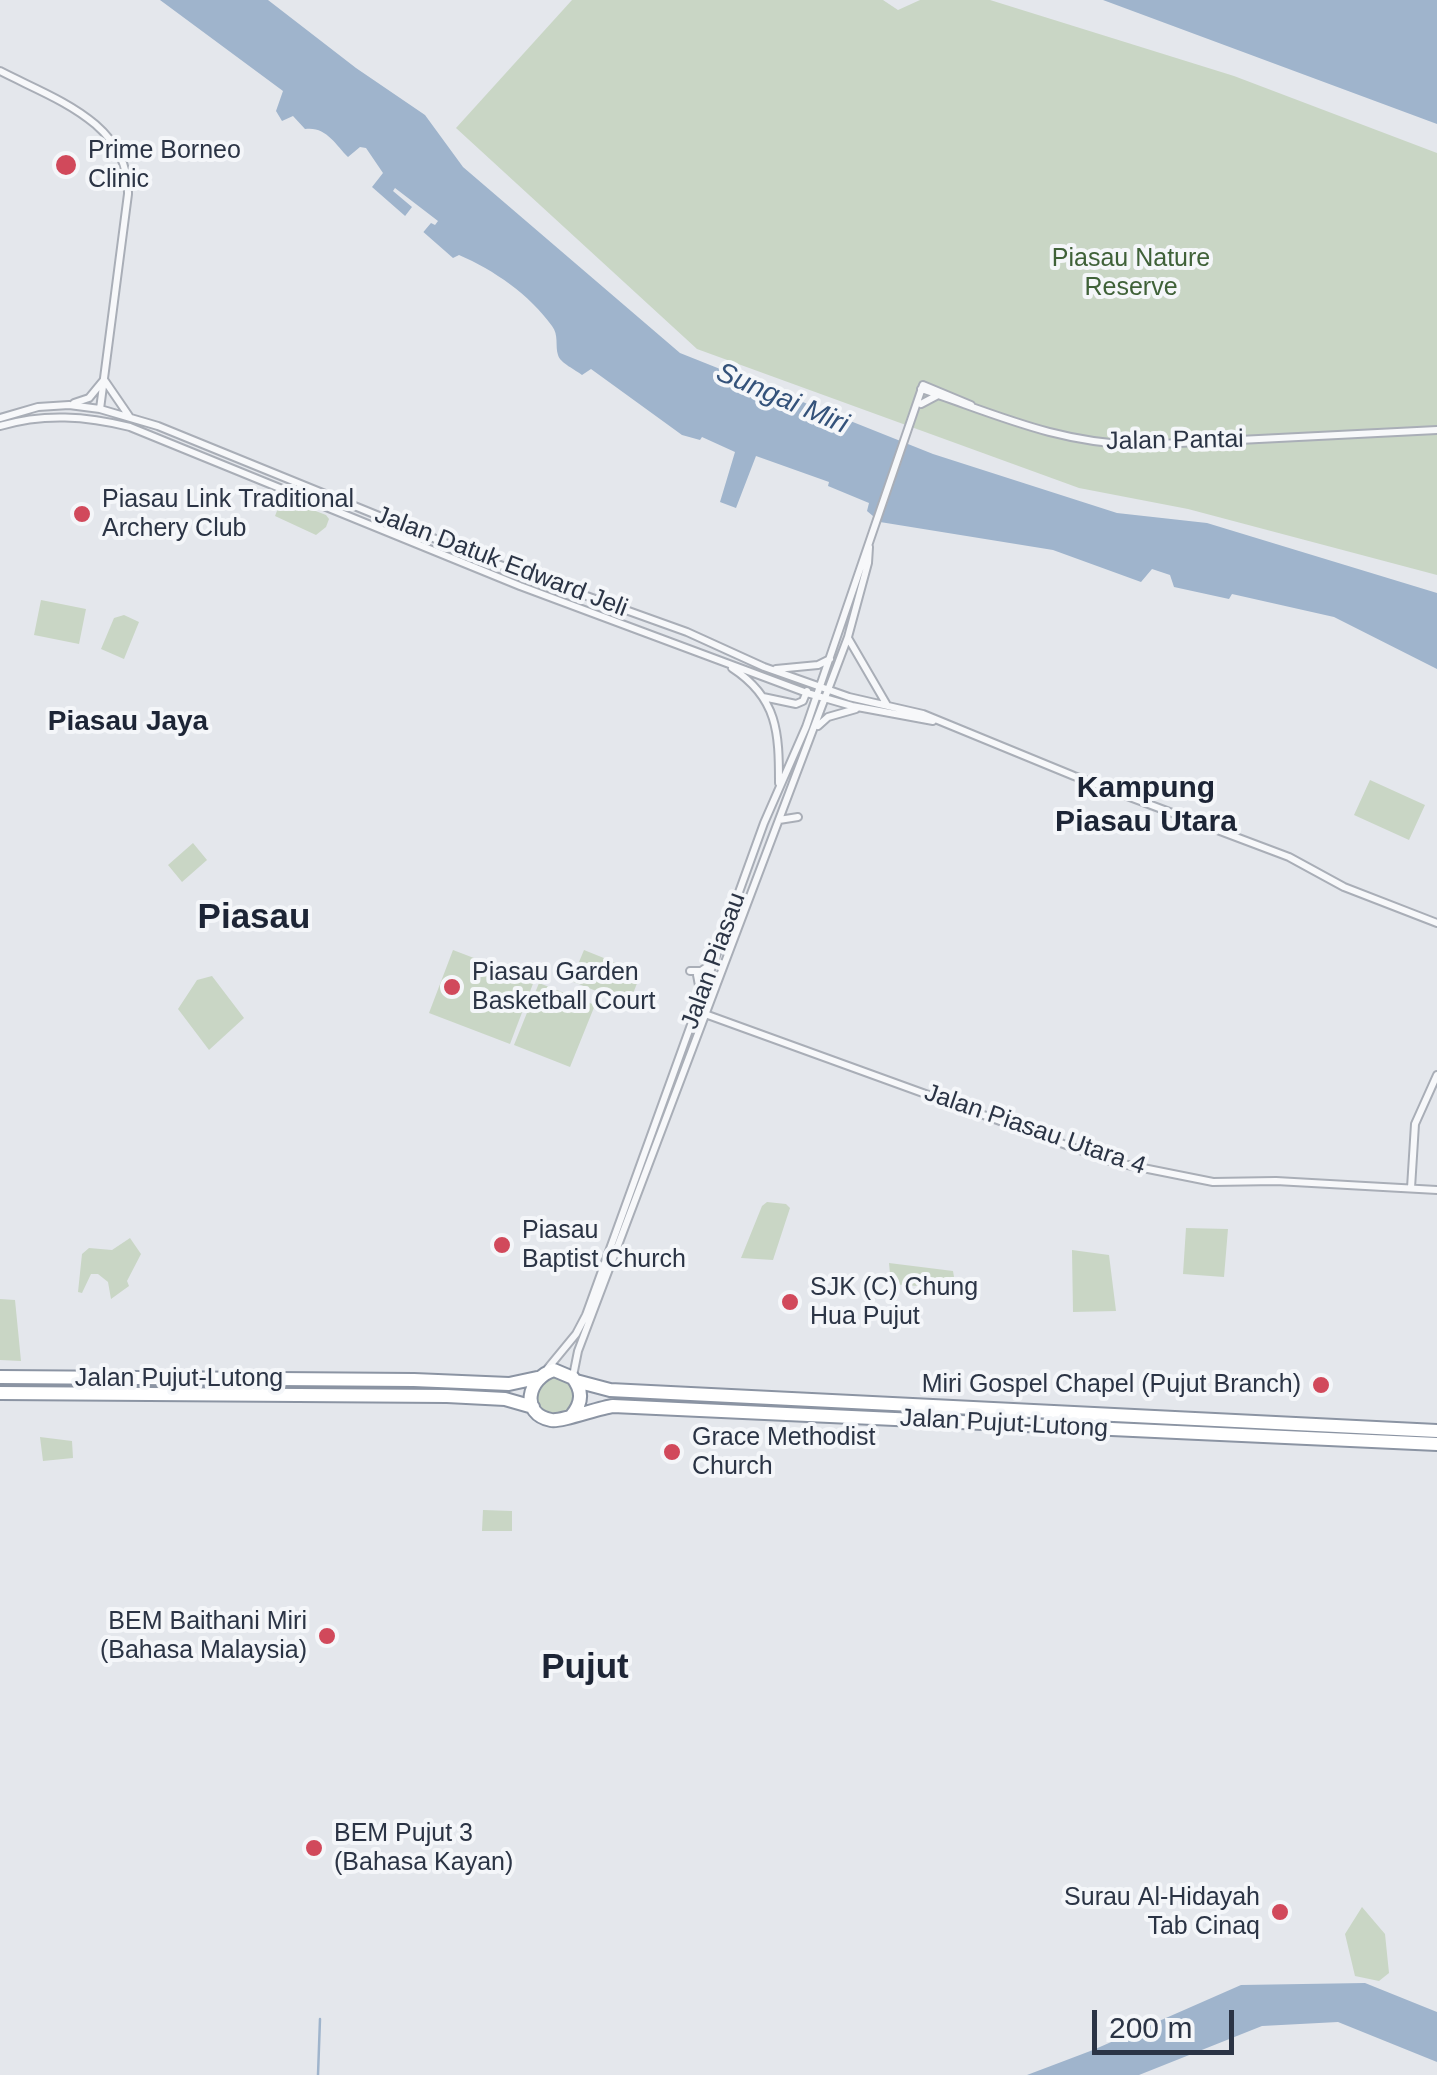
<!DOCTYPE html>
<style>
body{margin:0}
#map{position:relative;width:1437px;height:2075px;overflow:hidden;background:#e4e7ec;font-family:Helvetica,sans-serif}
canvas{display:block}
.scale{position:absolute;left:1092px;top:2010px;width:142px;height:45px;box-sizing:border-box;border:5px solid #2b3445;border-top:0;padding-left:12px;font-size:30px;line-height:35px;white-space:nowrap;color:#2b3445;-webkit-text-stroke:8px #f4f6f9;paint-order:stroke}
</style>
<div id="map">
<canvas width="1437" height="2075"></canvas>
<div class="scale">200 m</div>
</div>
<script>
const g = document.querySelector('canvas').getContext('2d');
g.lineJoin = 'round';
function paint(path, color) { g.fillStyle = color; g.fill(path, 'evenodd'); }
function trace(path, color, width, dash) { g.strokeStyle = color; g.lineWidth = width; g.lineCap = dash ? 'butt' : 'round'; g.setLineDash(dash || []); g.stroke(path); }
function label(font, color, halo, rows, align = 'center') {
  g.font = font + ' Helvetica,sans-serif'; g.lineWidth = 8; g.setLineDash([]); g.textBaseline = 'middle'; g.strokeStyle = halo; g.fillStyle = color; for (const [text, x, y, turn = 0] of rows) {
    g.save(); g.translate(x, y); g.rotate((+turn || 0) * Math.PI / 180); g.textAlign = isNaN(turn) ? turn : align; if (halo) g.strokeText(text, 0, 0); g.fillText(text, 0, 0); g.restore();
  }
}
const green = new Path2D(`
 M572,0H883L898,10L920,0H990L1234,76L1437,153V575L1188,509L1079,488L697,349L456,128Z
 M282,498L326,515L329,519L326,527L316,535L275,516Z
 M41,600L86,609L79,644L34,635Z
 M124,615L139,622L124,659L101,649L114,618Z
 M1370,780L1425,805L1409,840L1354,815Z
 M193,843L207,860L182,882L168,865Z
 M453,950L534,981L510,1044L429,1013Z
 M584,950L641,973L629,1004L571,981Z
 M212,976L244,1018L209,1050L178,1009L197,980Z
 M539,983L595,1005L570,1067L514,1045Z
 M767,1202L786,1204L790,1208L773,1260L741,1258L762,1206Z
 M1186,1228L1228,1229L1224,1277L1183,1274Z
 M130,1238L141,1254L127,1281L129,1286L111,1299L108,1282L98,1274H91L82,1293L78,1292L82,1254L89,1248L112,1250Z
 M1072,1250L1109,1255L1116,1311L1073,1312Z
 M889,1263L953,1271L956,1289L891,1284Z
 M0,1299L15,1300L21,1361L0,1360Z
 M535 1396a20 20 0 1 1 40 0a20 20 0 1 1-40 0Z
 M40,1437L72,1441L73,1458L43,1461Z
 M483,1510L512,1511V1531H482Z
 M1362,1907L1385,1934L1389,1973L1379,1981L1355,1976L1345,1934Z`);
const water = new Path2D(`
 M160,0H268L356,68L425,115L463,167L680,353L933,454L1117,513L1207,523L1437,593V669L1334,617L1232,594L1229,599L1174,587L1170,575L1152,569L1141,582L1053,550L880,522L867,511L869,503L828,486L829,482L756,456L736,508L720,502L735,452L702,437L700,440L682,435L591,369L582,375C576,370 560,363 558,355C555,346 559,335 552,326C530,295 494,270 459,255L453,258L372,187L383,173L366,148L360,147L348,157C335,144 326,126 305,129L293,116L282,121L276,111L283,91Z
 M1103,0H1437V124Z
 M1365,1983L1437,2012V2062L1338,2022L1262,2026L1139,2075H1027L1093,2050L1241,1985Z`);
const pier = new Path2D(`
 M395,188L438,221L435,225L431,223L420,236L402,220L412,207L393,191Z`);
const stream = new Path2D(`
 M318,2075L320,2019`);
const minor = new Path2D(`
 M0,71C54,99 129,122 128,194L100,409
 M105,381L129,416
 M921,389C998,415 1057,443 1140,445L1437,430
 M74,403L89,398L103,381
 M921,404L938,395
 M0,418L38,407L69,405L100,409L158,426L492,562L687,632L764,667L849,697L923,714L1074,776L1289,857L1344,887L1437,923
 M0,426C44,413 86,416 130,427L520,586L807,693L852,706L933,721
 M848,638L887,705
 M732,668C778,698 779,733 779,783
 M776,669L818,665L830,659
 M763,697L796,704L803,701L807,691
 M818,726L828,717L856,709
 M779,820L798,817
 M690,971H701L714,962
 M697,975L701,996
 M705,1014L1113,1162L1213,1182L1276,1181L1437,1190
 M1411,1188L1415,1124L1437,1075
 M548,1368L576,1334L586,1315L764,823L806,727L923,385L971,405
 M573,1376L578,1351L848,637L868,563L869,547`);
const highway = new Path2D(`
 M0,1377L414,1380L509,1384L537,1378
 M576,1381L610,1390L1437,1431
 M0,1393L447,1396L505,1399L533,1407
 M572,1415C582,1403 583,1391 573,1378L554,1370C527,1378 520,1414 551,1420C561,1422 598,1408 613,1406L1437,1444`);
const markers = [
 [66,165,12,"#d1495b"],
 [82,514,10,"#d1495b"],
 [452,987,10,"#d1495b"],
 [502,1245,10,"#d1495b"],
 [790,1302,10,"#d1495b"],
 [1321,1385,10,"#d1495b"],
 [672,1452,10,"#d1495b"],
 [327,1636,10,"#d1495b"],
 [314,1848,10,"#d1495b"],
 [1280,1912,10,"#d1495b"]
];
const poiNames = [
 ["Prime Borneo",88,151],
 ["Clinic",88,180],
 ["Piasau Link Traditional",102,500],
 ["Archery Club",102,529],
 ["Piasau Garden",472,973],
 ["Basketball Court",472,1002],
 ["Piasau",522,1231],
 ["Baptist Church",522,1260],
 ["SJK (C) Chung",810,1288],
 ["Hua Pujut",810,1317],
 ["Miri Gospel Chapel (Pujut Branch)",1301,1385,"right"],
 ["Grace Methodist",692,1438],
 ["Church",692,1467],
 ["BEM Baithani Miri",307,1622,"right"],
 ["(Bahasa Malaysia)",307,1651,"right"],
 ["BEM Pujut 3",334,1834],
 ["(Bahasa Kayan)",334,1863],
 ["Surau Al-Hidayah",1260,1898,"right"],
 ["Tab Cinaq",1260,1927,"right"]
];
const parkNames = [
 ["Piasau Nature",1131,259],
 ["Reserve",1131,288]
];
const streetNames = [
 ["Jalan Pantai",1175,441,-1],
 ["Jalan Datuk Edward Jeli",501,562,21],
 ["Jalan Piasau",714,961,-70],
 ["Jalan Piasau Utara 4",1035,1130,19],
 ["Jalan Pujut-Lutong",179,1379],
 ["Jalan Pujut-Lutong",1004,1424,3]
];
const waterNames = [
 ["Sungai Miri",782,399,23]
];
const neighbourhoodNames = [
 ["Piasau Jaya",128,722]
];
const quarterNames = [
 ["Kampung",1146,789],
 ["Piasau Utara",1146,823]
];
const districtNames = [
 ["Piasau",254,918],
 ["Pujut",585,1668]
];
paint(green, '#c9d6c5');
paint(water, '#9fb4cc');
paint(pier, '#e4e7ec');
trace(stream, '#9fb4cc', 2.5);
trace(minor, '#a9aeb7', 10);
trace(highway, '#8b94a3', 16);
trace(minor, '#f7f8fa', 6);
trace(highway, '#fff', 12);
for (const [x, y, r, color] of markers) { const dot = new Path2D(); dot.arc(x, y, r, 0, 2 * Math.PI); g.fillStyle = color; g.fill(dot); trace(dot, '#f4f6f9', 4); }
label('25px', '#2b3445', '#f4f6f9', poiNames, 'left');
label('25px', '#3f6138', '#f4f6f9', parkNames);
label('25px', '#2b3445', '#f4f6f9', streetNames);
label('italic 28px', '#34527a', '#f4f6f9', waterNames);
label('bold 28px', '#1d2536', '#f4f6f9', neighbourhoodNames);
label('bold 30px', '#1d2536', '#f4f6f9', quarterNames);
label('bold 35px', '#1d2536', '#f4f6f9', districtNames);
</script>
